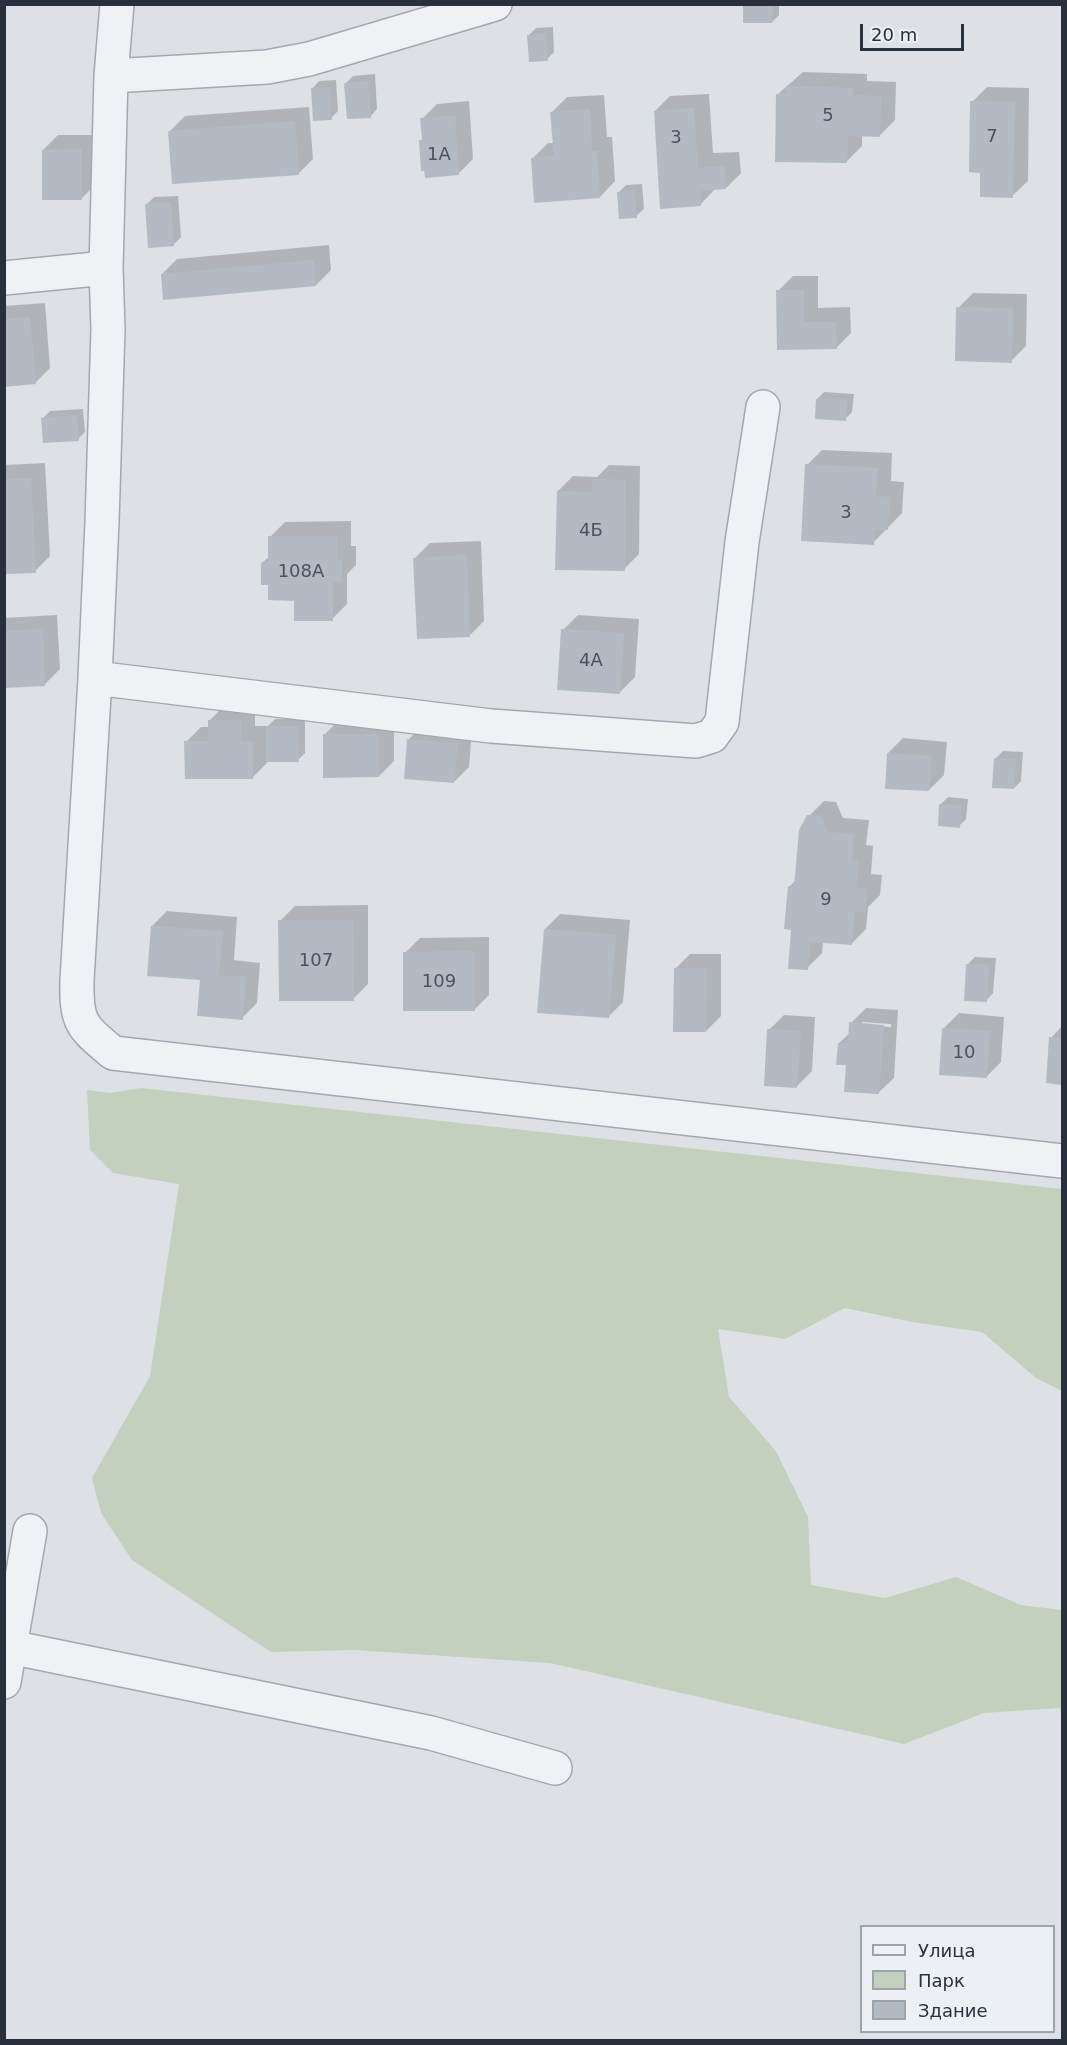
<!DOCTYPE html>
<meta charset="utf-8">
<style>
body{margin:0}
#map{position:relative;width:1067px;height:2045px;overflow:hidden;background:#dde1e6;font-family:"DejaVu Sans",sans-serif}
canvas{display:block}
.frame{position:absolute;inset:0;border:6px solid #27303c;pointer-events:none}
.legend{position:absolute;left:860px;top:1925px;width:195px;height:108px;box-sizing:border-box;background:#ecf0f4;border:2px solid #9da3aa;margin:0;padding:8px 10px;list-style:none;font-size:18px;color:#27303c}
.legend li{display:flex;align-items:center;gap:12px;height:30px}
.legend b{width:30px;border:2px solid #9da3aa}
.scale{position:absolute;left:860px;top:24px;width:104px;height:27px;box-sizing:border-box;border:3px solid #27303c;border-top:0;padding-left:8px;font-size:18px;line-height:21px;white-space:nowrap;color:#27303c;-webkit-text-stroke:4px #ecf0f4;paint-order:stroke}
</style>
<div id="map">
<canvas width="1067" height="2045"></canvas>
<div class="frame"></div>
<ul class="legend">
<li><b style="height:8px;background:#eff1f5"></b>Улица</li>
<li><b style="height:16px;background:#c4d0be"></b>Парк</li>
<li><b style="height:16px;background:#b4bac3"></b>Здание</li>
</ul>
<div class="scale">20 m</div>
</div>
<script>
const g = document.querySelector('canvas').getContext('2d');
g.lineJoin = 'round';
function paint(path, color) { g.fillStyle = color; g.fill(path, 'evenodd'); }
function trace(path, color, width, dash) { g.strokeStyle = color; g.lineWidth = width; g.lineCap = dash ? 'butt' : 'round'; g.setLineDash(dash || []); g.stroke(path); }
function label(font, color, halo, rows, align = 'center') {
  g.font = font + ' "DejaVu Sans",sans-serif'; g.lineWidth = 5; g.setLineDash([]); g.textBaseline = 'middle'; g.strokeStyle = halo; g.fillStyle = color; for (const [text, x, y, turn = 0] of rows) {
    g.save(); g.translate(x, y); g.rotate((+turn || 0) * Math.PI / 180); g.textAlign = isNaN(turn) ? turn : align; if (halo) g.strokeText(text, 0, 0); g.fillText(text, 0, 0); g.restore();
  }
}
const green = new Path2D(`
 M141,1088L1062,1189V1391L1036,1378L982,1332L912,1322L845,1308L785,1339L718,1329L729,1397L776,1451L808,1517L811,1585L885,1598L956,1577L1021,1605L1062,1610V1720L1060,1708L984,1713L904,1744L550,1663L354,1650L271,1652L132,1560L101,1513L92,1478L150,1376L179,1184L113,1173L90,1150L87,1090L110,1093Z`);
const shadow = new Path2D(`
 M746,4H779V15L772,22L745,6Z
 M553,27L554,52L547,59L529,35L536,28Z
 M803,72L867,74V81L896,82L895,120L880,135H862V146L847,161L778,94Z
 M375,74L377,109L370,117L346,83L353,76Z
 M336,80L338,111L331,118L312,89L319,81Z
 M987,87L1029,88L1028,181L1012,196L982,172L972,102Z
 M709,94L713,153L739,152L741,173L726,188L715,189L700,205L655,111L670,96Z
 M604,95L607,137H612L615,181L600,197L533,158L548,143H554L552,112L567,97Z
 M469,101L473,159L458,174L420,141L423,138L422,119L437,104Z
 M309,107L313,159L298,174L170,131L185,116Z
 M58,135H97V183L82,198L43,150Z
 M642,184L644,209L636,216L619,192L626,185Z
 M178,196L181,237L173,245L147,204L154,197Z
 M329,245L331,270L316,285L162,274L177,259Z
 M793,276H818V308L850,307L851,333L836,348L779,349L778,291Z
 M973,293L1027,294L1026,346L1011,361L958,308Z
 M45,303L50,368L35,383L4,386V306Z
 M824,392L854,394L852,412L845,419L817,399Z
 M83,409L85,432L78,439L43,418L50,411Z
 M822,450L892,453L891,481L904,482L902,513L873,543L807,465Z
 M45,463L50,556L35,571L4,573V465Z
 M609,465L640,466L639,554L624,569L558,491L573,476L597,477Z
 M351,521V546H356V565L347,574V604L332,619L270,583L262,563L270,556V537L285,522Z
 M481,541L484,621L469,636L415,558L430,543Z
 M57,615L60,669L45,684L4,687V618Z
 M578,615L639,619L635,677L620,692L563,630Z
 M224,706H255V726H268L275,719H305V753L298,760H267V763L252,778L186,742L201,727H209V721Z
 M340,719H394V761L379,776L325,734Z
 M424,724L472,728L469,767L454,782L409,739Z
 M903,738L947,742L944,775L929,790L888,753Z
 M1003,751L1023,752L1021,781L1014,788L996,758Z
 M948,797L968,799L966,819L959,826L941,804Z
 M824,801L836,802L843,818L869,820L866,845L873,846L871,874L882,875L880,895L868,907L866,929L851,944L823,942L822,953L807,968L792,928L789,887L797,879L809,816Z
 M368,905V984L353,999L280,921L295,906Z
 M167,911L237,917L234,960L260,963L257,1003L242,1018L201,979L152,926Z
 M560,914L630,920L623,1002L608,1017L545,929Z
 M489,937V995L474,1010L405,953L420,938Z
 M690,954H721V1016L706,1031L675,969Z
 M975,957L996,958L993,993L986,1001L968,964Z
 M866,1008L898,1010L894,1078L878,1093L848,1064L839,1043L850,1033L851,1023ZM862,1022L891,1024V1027L862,1025Z
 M959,1013L1004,1017L1001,1062L986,1077L944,1028Z
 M784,1015L815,1017L812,1071L797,1086L769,1030Z
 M1062,1026V1083L1048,1082L1051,1038Z`);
const building = new Path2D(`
 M743,5L773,6L772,23H743Z
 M546,33L548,61L529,62L527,35Z
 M368,81L371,118L347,119L344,83Z
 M786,86L853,88L852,95L881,96L880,137L848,136L847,163L775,162L776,94H786Z
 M330,87L332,120L313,121L311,88Z
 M970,101L1015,102L1013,198L980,197V173L969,172Z
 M694,108L698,168L725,166L726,189L700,191L701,206L660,209L654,111Z
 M590,109L592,151H597L600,198L534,203L531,158L554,156L550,112Z
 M455,116L459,175L425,178L424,171H421L419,140H422L420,118Z
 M295,121L299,175L172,184L168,131Z
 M82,149V200H42V150Z
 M635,190L637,218L619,219L617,192Z
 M171,202L174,246L148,248L145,204Z
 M314,260L316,286L163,300L161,274Z
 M776,290H804V322H836L837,349L777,350Z
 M956,307L1013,308L1012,363L955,361Z
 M30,317L36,384L4,387V319Z
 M816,399L847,400L846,421L815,419Z
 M77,415L79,441L43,443L41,418Z
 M805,464L878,468L876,496L890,497L888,530L875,529L874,545L801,541Z
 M31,478L36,573L4,574V479Z
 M592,479L626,480L625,571L555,570L557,491L592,492Z
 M268,536H337V560H342V582H333V621H294V601L268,600V585H261V563L268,562Z
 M467,555L470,637L417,639L413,558Z
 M43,629L45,686L4,688V631Z
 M561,629L624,633L620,694L557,690Z
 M208,720H241V741H253V779H185L184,741H208Z
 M266,726H298L299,762H266Z
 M323,734H379V777L323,778Z
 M407,739L458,743L454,783L404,779Z
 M887,753L932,756L929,791L885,789Z
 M994,758L1016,759L1014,789L992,788Z
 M939,804L961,805L960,828L938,826Z
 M807,815L821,816L828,832L854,834L852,860H859L856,888L867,889L865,912L855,911L852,945L810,942L808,970L788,969L791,930L784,929L788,886L794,887L799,830Z
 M278,920H353L354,1001H279Z
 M151,926L223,931L219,975L246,977L243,1020L197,1016L200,980L147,976Z
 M544,929L616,935L609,1018L537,1013Z
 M475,951V1011H403V952Z
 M966,964L989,965L987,1002L964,1001Z
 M674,968H707L706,1032H673Z
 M849,1022L884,1025L879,1094L844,1092L846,1065H836L838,1043H848Z
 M942,1028L990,1031L987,1078L939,1075Z
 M767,1029L801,1031L797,1088L764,1086Z
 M1049,1037L1062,1038V1085L1046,1083Z`);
const minor = new Path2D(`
 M117,4L111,76L106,268L108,329L102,522L95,678L77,980C76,1023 81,1026 113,1053L1062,1161
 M111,76L267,67L309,59L495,4
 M4,278L106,268
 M95,678L491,726L696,741L712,736L722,722L742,542L763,407
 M10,1647L431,1733L555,1768
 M4,1682L30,1531`);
const numberNames = [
 ["5",828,116],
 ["7",992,137],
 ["3",676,138],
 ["1А",439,155],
 ["3",846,513],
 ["4Б",591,531],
 ["108А",301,572],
 ["4А",591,661],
 ["9",826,900],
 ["107",316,961],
 ["109",439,982],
 ["10",964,1053]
];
paint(green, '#c4d0be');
paint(shadow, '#0003');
paint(building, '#b4bac3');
trace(minor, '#a3a8b0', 36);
trace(minor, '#eff1f5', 33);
label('18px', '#4a525e', null, numberNames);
</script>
